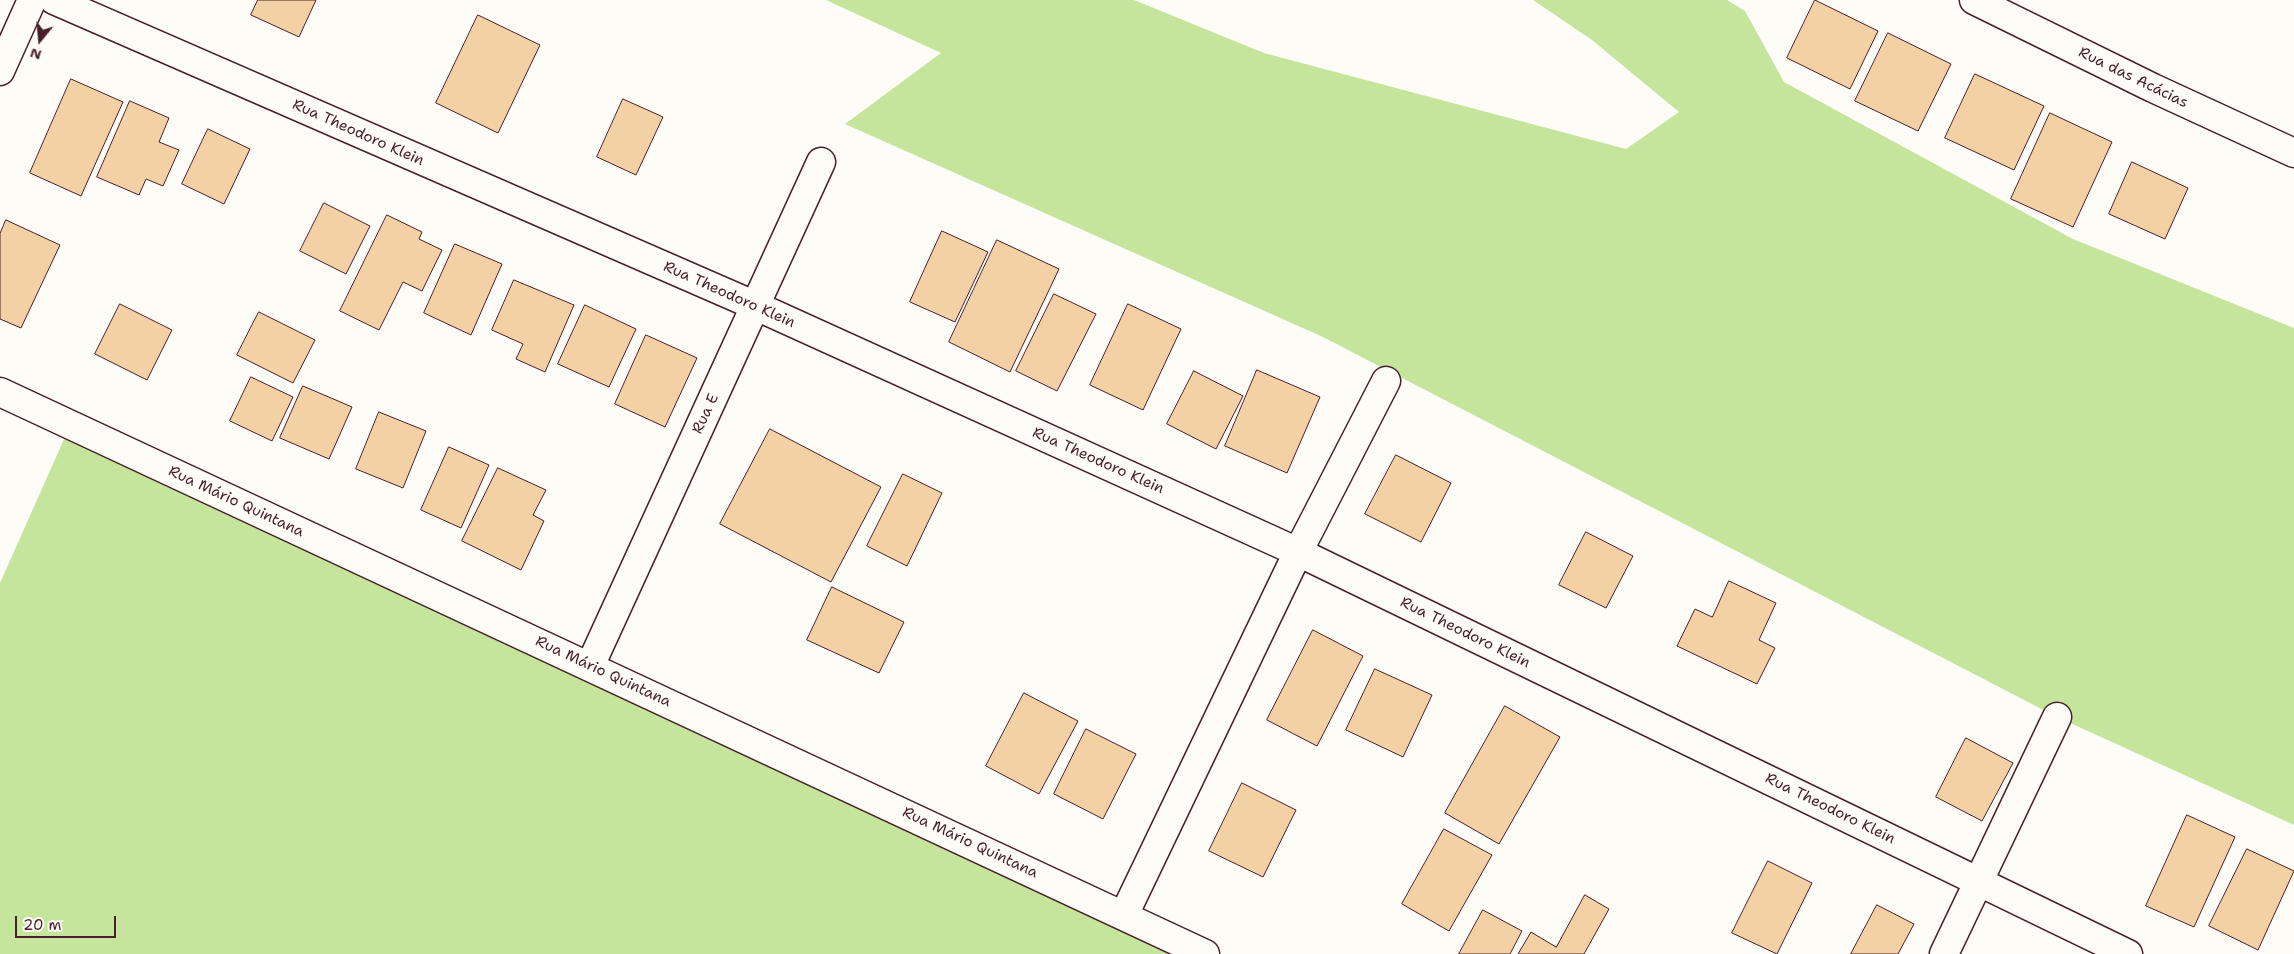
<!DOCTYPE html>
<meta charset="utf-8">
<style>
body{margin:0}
#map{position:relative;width:2294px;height:954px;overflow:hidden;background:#fdfcf7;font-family:"Shantell Sans",sans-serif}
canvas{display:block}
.north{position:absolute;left:15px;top:15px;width:50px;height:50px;-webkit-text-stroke:4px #fdfcf7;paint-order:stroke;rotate:197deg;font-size:14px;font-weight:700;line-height:20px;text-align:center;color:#4a1f2b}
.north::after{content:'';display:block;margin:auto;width:18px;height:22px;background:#4a1f2b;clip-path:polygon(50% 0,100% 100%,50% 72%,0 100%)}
.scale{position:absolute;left:15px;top:916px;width:101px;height:22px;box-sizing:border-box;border:2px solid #4a1f2b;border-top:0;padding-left:6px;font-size:15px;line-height:18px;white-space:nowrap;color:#4a1f2b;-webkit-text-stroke:4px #fdfcf7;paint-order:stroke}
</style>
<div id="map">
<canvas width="2294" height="954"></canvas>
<div class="north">N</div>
<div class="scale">20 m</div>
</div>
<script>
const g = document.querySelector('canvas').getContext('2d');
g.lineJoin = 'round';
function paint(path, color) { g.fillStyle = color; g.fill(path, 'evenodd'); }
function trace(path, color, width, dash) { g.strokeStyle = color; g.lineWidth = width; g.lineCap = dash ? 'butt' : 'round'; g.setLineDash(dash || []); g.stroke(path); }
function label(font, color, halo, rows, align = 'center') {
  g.font = font + ' "Shantell Sans",sans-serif'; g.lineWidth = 4; g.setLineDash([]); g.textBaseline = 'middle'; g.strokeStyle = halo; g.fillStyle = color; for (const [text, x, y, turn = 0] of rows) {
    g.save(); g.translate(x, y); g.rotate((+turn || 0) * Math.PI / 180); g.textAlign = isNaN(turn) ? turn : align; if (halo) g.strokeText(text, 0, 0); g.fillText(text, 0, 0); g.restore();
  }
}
const green = new Path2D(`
 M826,0H1134L1264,53L1626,149L1679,112L1592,40L1533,0H1727L1745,11L1784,82L2073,239L2294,328V825L2057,717L1323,337L845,124L941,53Z
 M65,437L1171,954H0V583Z`);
const building = new Path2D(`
 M258,0H316L299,37L251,15Z
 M1815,0L1878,31L1850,89L1787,58Z
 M478,15L540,45L498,133L436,103Z
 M1888,33L1951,64L1918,131L1855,101Z
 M1975,74L2044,106L2014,170L1945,138Z
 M71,79L123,102L81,196L30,173Z
 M623,99L663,117L636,175L597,157Z
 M130,101L169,118L159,142L179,150L163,186L146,179L139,195L97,177Z
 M2050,113L2112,142L2073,227L2011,199Z
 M208,129L250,149L224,204L182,184Z
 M2132,162L2188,188L2165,239L2109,214Z
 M324,203L370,226L346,274L300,251Z
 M387,215L422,232L419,239L442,250L422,291L403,282L379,330L340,311Z
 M6,220L60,245L21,328L0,319V234Z
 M942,231L988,252L955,322L910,302Z
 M997,240L1059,269L1010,372L949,342Z
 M455,244L502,264L471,335L424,313Z
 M514,280L574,305L545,372L516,359L523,344L492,330Z
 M1054,294L1096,314L1057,391L1016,371Z
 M120,304L172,330L147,380L95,354Z
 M1128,304L1181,329L1143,410L1090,385Z
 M585,305L636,329L609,387L558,364Z
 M259,312L315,340L293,383L237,355Z
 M646,335L697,358L665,427L615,404Z
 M1257,370L1320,397L1287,473L1225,446Z
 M1194,371L1243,396L1216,449L1167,424Z
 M251,377L293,397L272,441L230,421Z
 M303,386L352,407L329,459L280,438Z
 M379,412L426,431L403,488L356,469Z
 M770,429L881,487L831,582L720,524Z
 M449,447L489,465L461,528L421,510Z
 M1396,455L1451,483L1421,542L1365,514Z
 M498,468L546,490L533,515L544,521L521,570L462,541Z
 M903,474L942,493L907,566L867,546Z
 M1586,532L1633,556L1606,608L1559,585Z
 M1729,581L1776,603L1759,640L1775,648L1757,684L1677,646L1695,609L1712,617Z
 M832,587L904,622L879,673L807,640Z
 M1313,630L1363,656L1317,746L1267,720Z
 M1375,669L1432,695L1403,757L1346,730Z
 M1024,693L1078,721L1039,794L986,766Z
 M1505,706L1560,737L1499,844L1445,813Z
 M1086,729L1136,754L1103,819L1054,794Z
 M1966,738L2013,763L1982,821L1936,797Z
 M1242,783L1296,810L1263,877L1209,851Z
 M2187,815L2235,837L2194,927L2146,906Z
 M1444,829L1492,855L1449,931L1402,904Z
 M2247,849L2294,871L2258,950L2209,926Z
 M1768,861L1812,883L1777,954L1732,933Z
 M1585,895L1609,909L1584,954H1518L1531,932L1556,947Z
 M1877,905L1914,924L1898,954H1851Z
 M1483,910L1522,931L1510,954H1459Z`);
const street = new Path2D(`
 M54,0L756,306L1298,552L2128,954
 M1974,0L2153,88L2294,153
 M0,71L32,0
 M0,392L1205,954
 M590,666L821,162
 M1124,915L1298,552L1386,381
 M1944,954L2057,717`);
const streetNames = [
 ["Rua das Acácias",2133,78,26],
 ["Rua Theodoro Klein",358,133,24],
 ["Rua Theodoro Klein",729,295,24],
 ["Rua E",706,414,-65],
 ["Rua Theodoro Klein",1098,461,24],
 ["Rua Mário Quintana",236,502,25],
 ["Rua Theodoro Klein",1465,633,26],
 ["Rua Mário Quintana",603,672,25],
 ["Rua Theodoro Klein",1830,809,26],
 ["Rua Mário Quintana",970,843,25]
];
paint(green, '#c5e59d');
paint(building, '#f4d0a5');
trace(building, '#4a1f2b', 1);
trace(street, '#4a1f2b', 31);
trace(street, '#fdfcf7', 28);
label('15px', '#4a1f2b', '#fdfcf7', streetNames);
</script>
